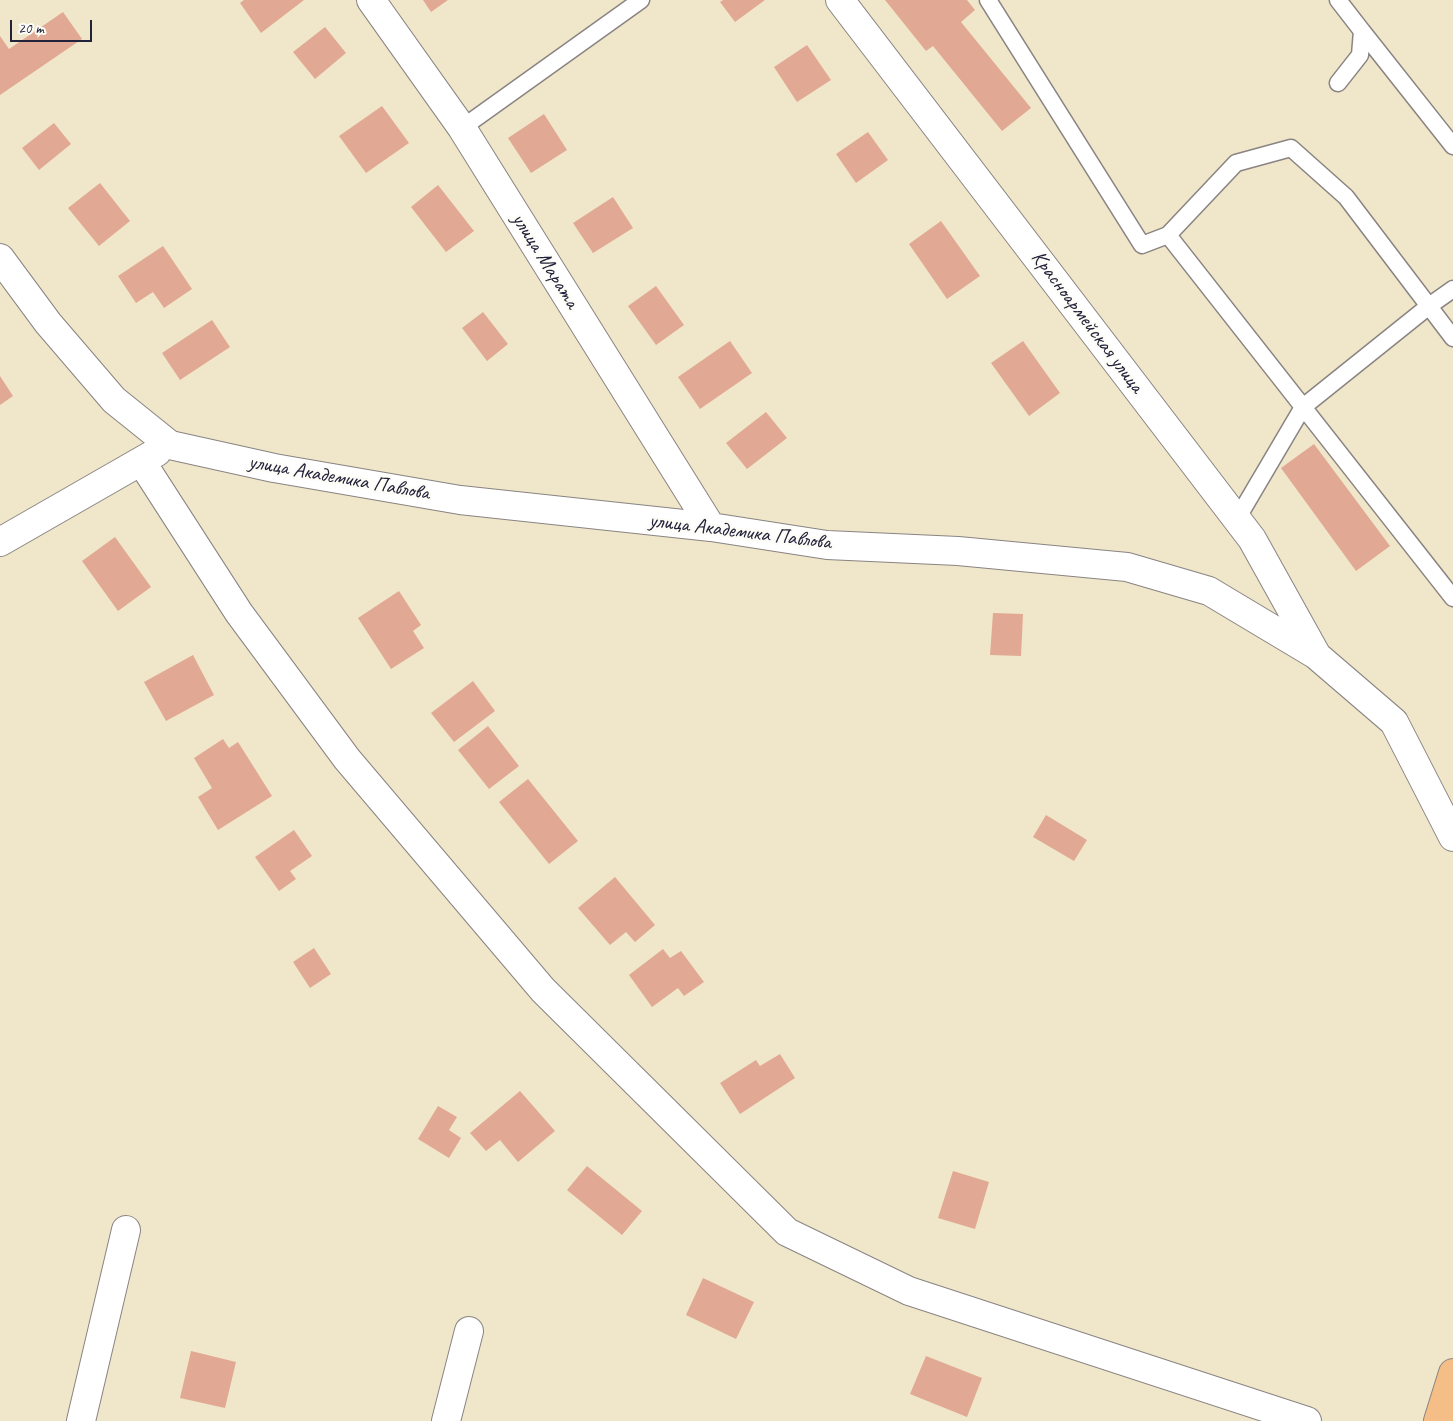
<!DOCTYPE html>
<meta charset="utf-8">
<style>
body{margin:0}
#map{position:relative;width:1453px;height:1421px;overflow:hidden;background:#f0e6ca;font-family:Caveat,sans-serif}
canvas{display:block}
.scale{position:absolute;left:10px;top:20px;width:82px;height:22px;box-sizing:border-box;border:2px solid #22223b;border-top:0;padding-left:6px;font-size:15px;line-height:18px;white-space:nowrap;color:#22223b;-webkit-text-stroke:4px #fdfcf7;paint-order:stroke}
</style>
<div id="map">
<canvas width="1453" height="1421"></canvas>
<div class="scale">20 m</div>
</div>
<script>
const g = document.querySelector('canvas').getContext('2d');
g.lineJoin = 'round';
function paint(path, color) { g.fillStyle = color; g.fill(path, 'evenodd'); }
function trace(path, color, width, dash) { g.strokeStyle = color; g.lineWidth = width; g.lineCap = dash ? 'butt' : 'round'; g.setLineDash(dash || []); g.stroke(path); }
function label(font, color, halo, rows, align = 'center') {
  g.font = font + ' Caveat,sans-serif'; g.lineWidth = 5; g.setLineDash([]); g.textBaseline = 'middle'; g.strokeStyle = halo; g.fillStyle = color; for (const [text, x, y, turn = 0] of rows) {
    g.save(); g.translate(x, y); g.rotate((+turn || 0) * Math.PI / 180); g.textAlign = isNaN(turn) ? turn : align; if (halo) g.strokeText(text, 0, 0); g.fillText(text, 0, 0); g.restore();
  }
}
const building = new Path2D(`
 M244,0H304L261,33L240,3Z
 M423,0H448L431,12Z
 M723,0H765L735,22L720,2Z
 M885,0H967L975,10L961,22L1031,108L1002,131L933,46L926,51Z
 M63,12L82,39L0,95V36L9,49Z
 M325,27L346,53L315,79L293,52Z
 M807,45L831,80L797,102L774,67Z
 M382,106L409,143L366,173L339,136Z
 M544,114L567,150L531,173L508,138Z
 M54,123L71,144L39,170L22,148Z
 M868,132L888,160L856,183L836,154Z
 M100,183L130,221L99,246L68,208Z
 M438,185L474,231L446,252L411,207Z
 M613,197L633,228L593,253L573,223Z
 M941,221L980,276L947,299L909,244Z
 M163,246L192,289L164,308L153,292L136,303L118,276Z
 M656,286L684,325L656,345L628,306Z
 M483,312L508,344L487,361L462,328Z
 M212,320L230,347L180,380L162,353Z
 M730,341L752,373L700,409L678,377Z
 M1023,341L1060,393L1029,416L991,363Z
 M0,376L13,396L0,405Z
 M766,412L787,438L747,469L726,443Z
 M1314,444L1390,546L1356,571L1281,468Z
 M115,537L151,587L118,611L82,561Z
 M399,591L421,625L413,631L424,648L391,669L358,618Z
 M993,613L1023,614L1021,656L990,655Z
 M193,655L214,695L166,721L144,682Z
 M473,681L495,711L454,742L431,713Z
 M488,726L519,766L489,789L458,750Z
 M223,739L229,748L238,742L272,796L218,830L198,797L212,788L194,758Z
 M528,779L578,841L549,864L499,802Z
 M1046,815L1087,840L1074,861L1033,837Z
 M294,830L312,856L290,871L296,879L279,891L255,857Z
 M615,877L655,925L635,942L626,932L610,945L578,908Z
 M314,948L331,974L310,988L293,962Z
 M663,949L670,958L681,951L704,982L684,996L678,988L652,1007L629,975Z
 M780,1054L795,1078L740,1114L720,1083L756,1060L760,1066Z
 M520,1091L555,1131L518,1162L500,1140L486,1151L470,1133Z
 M438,1106L457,1117L449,1130L461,1138L449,1158L418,1139Z
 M587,1166L642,1211L622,1235L567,1190Z
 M953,1171L989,1182L975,1229L938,1218Z
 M703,1278L754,1302L736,1339L686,1315Z
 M191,1351L236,1362L225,1408L180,1398Z
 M926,1356L982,1378L967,1417L910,1394Z`);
const service = new Path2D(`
 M988,0L1142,245L1168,235L1453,598
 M1338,0L1362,31L1360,55L1338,83
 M1362,31L1453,146
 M462,128L641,0
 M1168,235L1236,163L1291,148L1346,197L1453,338
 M1237,519L1303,407L1429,306L1453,289`);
const minor = new Path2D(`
 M371,0L462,128L711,527
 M840,0L1252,539L1316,654
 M0,258L48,323L114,400L170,445L274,468L460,500L711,527L827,545L958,551L1127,567L1209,591L1316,655L1394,722L1453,837
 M141,461L239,613L347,759L543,990L787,1232L909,1291L1307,1421
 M0,542L157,452
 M81,1421L126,1230
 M446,1421L469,1331`);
const primary = new Path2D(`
 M1438,1421L1453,1373`);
const streetNames = [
 ["улица Марата",545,261,58],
 ["Красноармейская улица",1087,322,53],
 ["улица Академика Павлова",339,478,10],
 ["улица Академика Павлова",740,532,7]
];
paint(building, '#e1a993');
trace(service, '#898482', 19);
trace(minor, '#898482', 30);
trace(primary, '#898482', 30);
trace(service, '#fff', 16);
trace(minor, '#fff', 28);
trace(primary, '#f6be87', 28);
label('21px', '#22223b', '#fdfcf7', streetNames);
</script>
